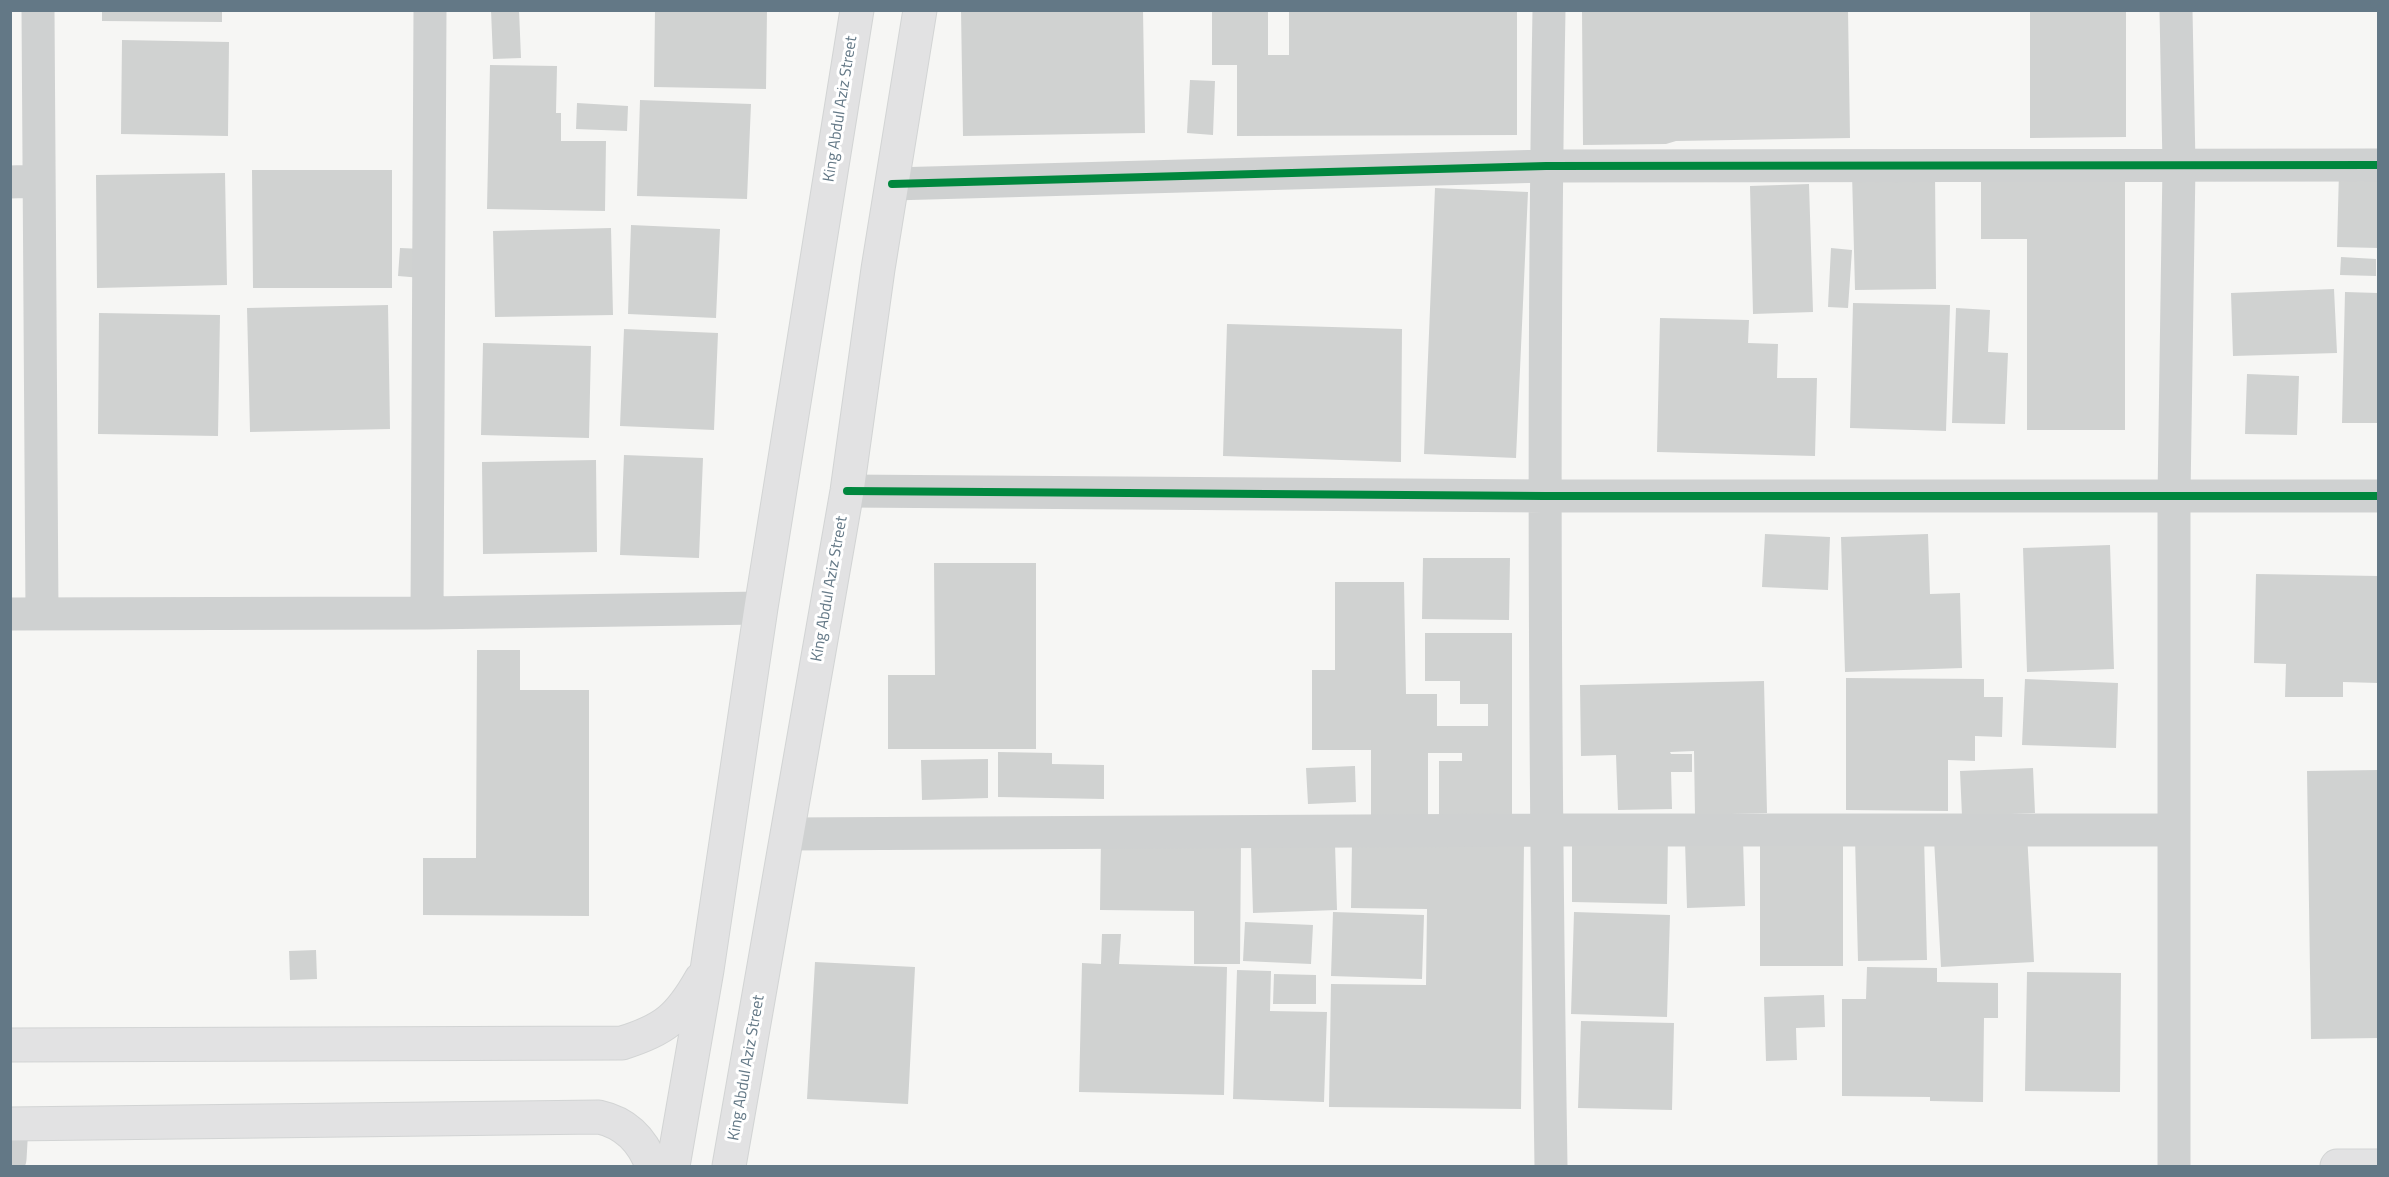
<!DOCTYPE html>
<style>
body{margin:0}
#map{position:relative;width:2389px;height:1177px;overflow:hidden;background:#f6f6f4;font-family:"Titillium Web",sans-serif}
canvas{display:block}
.frame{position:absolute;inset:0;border:12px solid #637886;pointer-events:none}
</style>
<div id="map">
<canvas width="2389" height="1177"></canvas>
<div class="frame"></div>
</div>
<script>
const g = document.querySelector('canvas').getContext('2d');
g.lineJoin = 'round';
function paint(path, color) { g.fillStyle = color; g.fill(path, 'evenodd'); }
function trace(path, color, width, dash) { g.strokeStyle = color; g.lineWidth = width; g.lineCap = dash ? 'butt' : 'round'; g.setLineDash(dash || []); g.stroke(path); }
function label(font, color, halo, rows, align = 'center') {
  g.font = font + ' "Titillium Web",sans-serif'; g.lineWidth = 6; g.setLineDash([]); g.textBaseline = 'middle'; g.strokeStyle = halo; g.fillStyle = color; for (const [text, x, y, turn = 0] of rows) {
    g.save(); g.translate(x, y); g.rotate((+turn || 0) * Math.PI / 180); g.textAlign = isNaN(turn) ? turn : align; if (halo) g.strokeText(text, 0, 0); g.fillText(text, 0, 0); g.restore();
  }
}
const building = new Path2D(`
 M102,10H222V22L102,21Z
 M491,10H519L521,58L493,59Z
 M655,10H767L766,89L654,87Z
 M961,10H1143L1145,133L963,136Z
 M1212,10H1268V55H1289V10H1517V135L1237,136V65H1212Z
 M1582,10H1848L1850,138L1676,141L1666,144L1583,145Z
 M2030,10H2126V137L2030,138Z
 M122,40L229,42L228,136L121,134Z
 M490,65L557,66L556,113H561V141H606L605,211L487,209Z
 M1190,80L1215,81L1213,135L1187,133Z
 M640,100L751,104L747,199L637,196Z
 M577,103L628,106L627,131L576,129Z
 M252,170H392V288H253Z
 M2339,171L2378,172V248L2337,247Z
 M1935,172L1936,289L1855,290L1852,173Z
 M225,173L227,285L97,288L96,175Z
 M1981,176H2125V430H2027V239H1981Z
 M1809,184L1813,312L1753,314L1750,186Z
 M1435,188L1528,192L1516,458L1424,454Z
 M631,225L720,229L716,318L628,314Z
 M611,228L613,315L495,317L493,231Z
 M400,248L424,249L422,278L398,276Z
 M1831,248L1852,250L1848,308L1828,307Z
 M2341,257L2376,259V276L2340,275Z
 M2334,289L2337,353L2233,356L2231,293Z
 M2345,292L2378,293V423H2342Z
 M1853,303L1950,305L1946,431L1850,428Z
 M388,305L390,429L250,432L247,308Z
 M1956,308L1990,310L1988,352L2008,353L2005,424L1952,423Z
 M99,313L220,315L218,436L98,434Z
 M1660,318L1749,320L1748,343L1778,344L1777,378H1817L1815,456L1657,452Z
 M1227,324L1402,329L1401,462L1223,456Z
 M624,329L718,333L714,430L620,426Z
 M483,343L591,346L589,438L481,435Z
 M2247,374L2299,376L2297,435L2245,434Z
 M624,455L703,458L699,558L620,555Z
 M596,460L597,552L483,554L482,462Z
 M1765,534L1830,537L1828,590L1762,587Z
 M1928,534L1930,594L1960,593L1962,668L1845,672L1841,537Z
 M2110,545L2114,669L2027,672L2023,548Z
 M1423,558H1510L1509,620L1422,619Z
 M934,563H1036V749H888V675H935Z
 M2256,574L2378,576V683L2343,682V697H2285L2286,664L2254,663Z
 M1335,582H1404L1406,694H1437V726H1488V704H1460V681H1425V633H1512V817H1439V761H1462V753H1428V815H1371V750H1312V670H1335Z
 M477,650H520V690H589V916L423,915V858H476Z
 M1846,678L1984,679V697H2003L2002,737L1975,736V761L1948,760V811L1846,810Z
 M2025,679L2118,683L2116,748L2022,745Z
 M1764,681L1767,813L1695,815L1694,751L1670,752L1671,754H1692V772H1671L1672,809L1618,810L1616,755L1581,756L1580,685Z
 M998,752L1052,753V764L1104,765V799L998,797Z
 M988,759V798L922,800L921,760Z
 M1355,766L1356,802L1308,804L1306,768Z
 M2033,768L2035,813L1962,816L1960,771Z
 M2378,770V1038L2311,1039L2307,771Z
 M2027,833L2034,962L1941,967L1934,839Z
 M1572,834L1668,835L1667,904L1572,902Z
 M1924,836L1927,960L1858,961L1855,837Z
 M1760,837H1843V966H1760Z
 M1101,838L1241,840L1240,964H1194V911L1100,910Z
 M1743,839L1745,906L1687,908L1685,841Z
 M1352,841L1524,843L1521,1109L1329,1107L1331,984L1426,985L1427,909L1351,908Z
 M1335,844L1337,910L1253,913L1251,846Z
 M1333,912L1424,915L1422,979L1331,976Z
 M1574,912L1670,915L1667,1017L1571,1014Z
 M1245,922L1313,925L1311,964L1243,961Z
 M1102,934H1121L1119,964L1227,967L1224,1095L1079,1092L1082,963L1101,964Z
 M316,950L317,979L290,980L289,951Z
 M815,962L915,967L908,1104L807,1099Z
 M1867,967L1937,968V982L1998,983V1018H1984L1983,1102L1930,1101V1097L1842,1096V999H1866Z
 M1237,970L1271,971L1270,1011L1327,1012L1324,1102L1233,1099Z
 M2027,972L2121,973L2120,1092L2025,1091Z
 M1274,974L1316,975V1004H1273Z
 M1824,995L1825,1027L1796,1028L1797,1060L1766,1061L1764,997Z
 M1581,1021L1674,1023L1672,1110L1578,1108Z`);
const street = new Path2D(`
 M38,10L42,614
 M1549,10C1542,396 1545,781 1551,1166
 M10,182L39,181
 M892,184L1546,166L2378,165
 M847,491L1545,496H2378
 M427,613L430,10
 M10,614L427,613L761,608
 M788,834L1546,830H2174
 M10,1159L12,1124
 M2174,1166V496L2179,165L2176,10`);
const secondary = new Path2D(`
 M10,1045L622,1043C664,1030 679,1018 701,979
 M10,1124L599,1117C626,1123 643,1141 652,1166
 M673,1166L707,970L761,608L857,10
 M729,1166L847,491L878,269L920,10
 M2337,1166H2378`);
const cycleway = new Path2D(`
 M892,184L1546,166L2378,165
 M847,491L1545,496H2378`);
const streetNames = [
 ["King Abdul Aziz Street",841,109,-81],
 ["King Abdul Aziz Street",830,589,-80],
 ["King Abdul Aziz Street",747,1068,-80]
];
paint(building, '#d0d2d1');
trace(secondary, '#d2d4d4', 35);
trace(street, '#cfd1d1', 33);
trace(secondary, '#e2e2e3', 33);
trace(cycleway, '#00873e', 8);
label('16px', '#637886', '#fff', streetNames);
</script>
